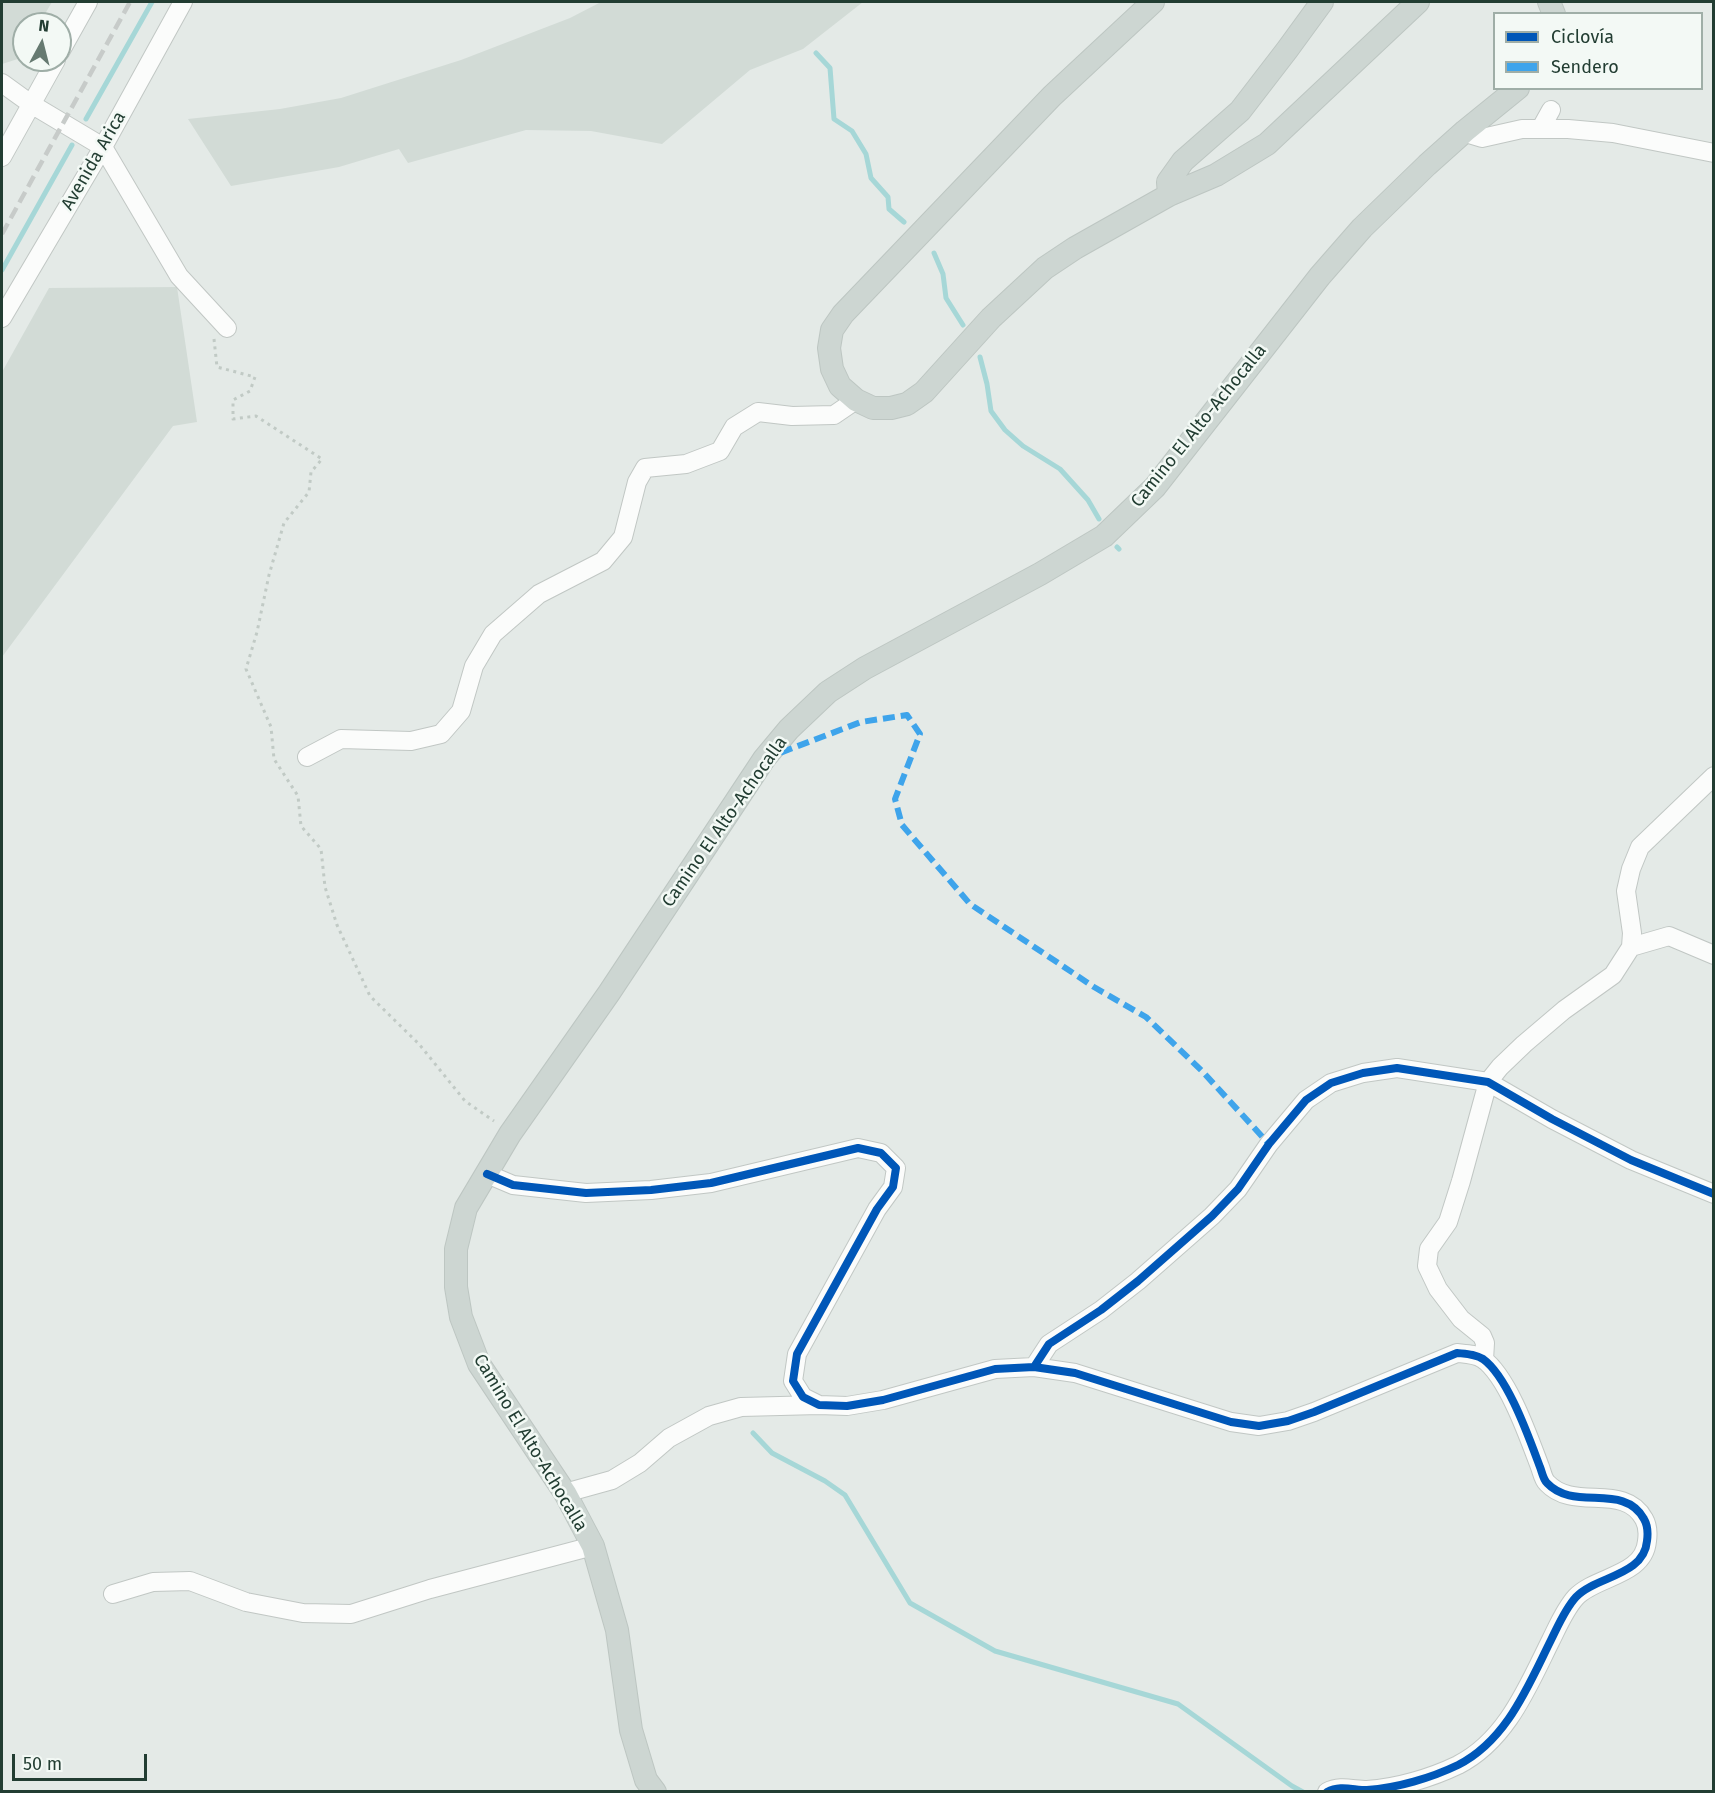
<!DOCTYPE html>
<meta charset="utf-8">
<style>
body{margin:0}
#map{position:relative;width:1715px;height:1793px;overflow:hidden;background:#e4eae7;font-family:"Fira Sans",sans-serif}
canvas{display:block}
.frame{position:absolute;inset:0;border:3px solid #223d32;pointer-events:none}
.legend{position:absolute;left:1493px;top:12px;width:210px;height:78px;box-sizing:border-box;background:#f3f9f5;border:2px solid #9faea7;margin:0;padding:8px 10px;list-style:none;font-size:18px;color:#223d32}
.legend li{display:flex;align-items:center;gap:12px;height:30px}
.legend b{width:30px;border:2px solid #9faea7}
.north{position:absolute;left:12px;top:12px;width:60px;height:60px;box-sizing:border-box;background:#f3f9f5;border:2px solid #9faea7;border-radius:50%;rotate:7deg;font-size:16px;font-weight:700;line-height:24px;text-align:center;color:#223d32}
.north::after{content:'';display:block;margin:auto;width:21px;height:27px;background:#667a71;clip-path:polygon(50% 0,100% 100%,50% 72%,0 100%)}
.scale{position:absolute;left:12px;top:1754px;width:135px;height:27px;box-sizing:border-box;border:3px solid #223d32;border-top:0;padding-left:8px;font-size:18px;line-height:21px;white-space:nowrap;color:#223d32;-webkit-text-stroke:4px #f3f9f5;paint-order:stroke}
</style>
<div id="map">
<canvas width="1715" height="1793"></canvas>
<div class="frame"></div>
<ul class="legend">
<li><b style="height:8px;background:#0057b8"></b>Ciclovía</li>
<li><b style="height:8px;background:#3ea4eb"></b>Sendero</li>
</ul>
<div class="north">N</div>
<div class="scale">50 m</div>
</div>
<script>
const g = document.querySelector('canvas').getContext('2d');
g.lineJoin = 'round';
function paint(path, color) { g.fillStyle = color; g.fill(path, 'evenodd'); }
function trace(path, color, width, dash) { g.strokeStyle = color; g.lineWidth = width; g.lineCap = dash ? 'butt' : 'round'; g.setLineDash(dash || []); g.stroke(path); }
function label(font, color, halo, rows, align = 'center') {
  g.font = font + ' "Fira Sans",sans-serif'; g.lineWidth = 5; g.setLineDash([]); g.textBaseline = 'middle'; g.strokeStyle = halo; g.fillStyle = color; for (const [text, x, y, turn = 0] of rows) {
    g.save(); g.translate(x, y); g.rotate((+turn || 0) * Math.PI / 180); g.textAlign = isNaN(turn) ? turn : align; if (halo) g.strokeText(text, 0, 0); g.fillText(text, 0, 0); g.restore();
  }
}
const built = new Path2D(`
 M2,2H52L39,24H24V52L21,58L2,64Z
 M601,2H863L803,49L750,70L662,144L591,131L526,130L408,163L399,149L339,167L231,186L188,119L280,109L341,98L461,60L570,18Z
 M177,287L197,422L173,426L2,657V372L49,288Z`);
const stream = new Path2D(`
 M816,53L830,68L834,119L852,131L866,154L871,178L888,197L889,209L904,222
 M86,119L152,2
 M934,253L943,274L946,298L963,325
 M2,270L72,145
 M980,357L987,384L991,411L1005,430L1023,446L1060,469L1088,500L1099,519
 M1117,547L1119,549
 M753,1433L772,1453L825,1481L845,1495L910,1603L995,1651L1178,1704L1292,1786L1303,1792`);
const path = new Path2D(`
 M214,339L217,367L255,377L250,391L233,400V419L256,416L322,459L311,472L309,492L284,523L269,575L257,632L246,669L271,727L274,759L298,796L301,826L321,849L325,887L337,925L370,996L419,1044L465,1101L494,1121`);
const minor = new Path2D(`
 M60,52L88,2
 M2,83L31,104L103,147L179,276L227,328
 M1541,128L1551,110
 M1465,131L1472,135L1482,138L1522,129H1568L1613,133L1714,153
 M2,157L56,60
 M2,318L103,147L183,2
 M307,757L341,739L411,741L441,734L461,711L474,666L493,634L539,594L603,561L623,537L637,482L645,468L686,464L720,451L734,427L758,412L792,416L834,415L856,400
 M1631,947L1669,936L1714,955
 M487,1174L513,1185L586,1193L651,1190L711,1183L858,1148L881,1153L896,1168L893,1187L877,1209L797,1354L793,1381L803,1397L819,1405L847,1406L883,1400L995,1369L1034,1367L1075,1373L1231,1422L1259,1426L1288,1421L1314,1412L1457,1353C1467,1354 1475,1354 1483,1359C1508,1377 1529,1438 1540,1467C1542,1472 1543,1479 1547,1483C1574,1512 1624,1482 1644,1519C1648,1526 1648,1534 1647,1541C1644,1576 1596,1576 1576,1597C1565,1609 1558,1626 1551,1640C1528,1686 1507,1740 1458,1765C1431,1778 1397,1788 1367,1790C1353,1790 1340,1785 1327,1792
 M1484,1360L1485,1343L1482,1336L1461,1319L1438,1289L1427,1266L1429,1249L1448,1222L1461,1181L1488,1082L1500,1067L1524,1044L1564,1010L1613,975L1631,947L1632,933L1626,891L1631,869L1640,847L1714,776
 M1034,1367L1049,1344L1101,1310L1138,1281L1212,1216L1238,1189L1269,1144L1306,1100L1331,1083L1363,1073L1397,1068L1488,1082L1552,1119L1631,1160L1714,1194
 M565,1493L612,1480L640,1463L669,1438L709,1416L741,1407L819,1405
 M113,1594L153,1582L190,1581L246,1602L303,1613L351,1614L430,1589L593,1546`);
const major = new Path2D(`
 M1153,2L1052,96L843,314L832,330L829,348L832,369L840,386L856,400L873,408H891L907,404L924,392L991,318L1045,268L1075,248L1169,195L1216,175L1267,144L1418,2
 M1549,2L1554,14
 M1169,195L1168,182L1183,161L1240,111L1287,50L1322,2
 M655,1792L646,1780L631,1730L617,1630L593,1546L565,1493L479,1364L461,1317L456,1287V1249L466,1208L510,1134L609,993L764,759L789,729L828,692L865,668L1040,574L1104,536L1155,487L1320,276L1362,228L1427,165L1465,131L1518,88`);
const rail = new Path2D(`
 M2,234L130,2`);
const quiet = new Path2D(`
 M764,759L861,722L907,715L920,734L895,799L902,825L970,904L1094,987L1146,1017L1202,1071L1269,1144`);
const cycleway = new Path2D(`
 M487,1174L513,1185L586,1193L651,1190L711,1183L858,1148L881,1153L896,1168L893,1187L877,1209L797,1354L793,1381L803,1397L819,1405L847,1406L883,1400L995,1369L1034,1367L1075,1373L1231,1422L1259,1426L1288,1421L1314,1412L1457,1353C1467,1354 1475,1354 1483,1359C1508,1377 1529,1438 1540,1467C1542,1472 1543,1479 1547,1483C1574,1512 1624,1482 1644,1519C1648,1526 1648,1534 1647,1541C1644,1576 1596,1576 1576,1597C1565,1609 1558,1626 1551,1640C1528,1686 1507,1740 1458,1765C1431,1778 1397,1788 1367,1790C1353,1790 1340,1785 1327,1792
 M1034,1367L1049,1344L1101,1310L1138,1281L1212,1216L1238,1189L1269,1144L1306,1100L1331,1083L1363,1073L1397,1068L1488,1082L1552,1119L1631,1160L1714,1194`);
const streetNames = [
 ["Avenida Arica",94,161,-60],
 ["Camino El Alto-Achocalla",1199,426,-51],
 ["Camino El Alto-Achocalla",725,822,-55],
 ["Camino El Alto-Achocalla",530,1443,59]
];
paint(built, '#d2dbd6');
trace(stream, '#a6d7d7', 5);
trace(minor, '#c1c7c4', 20);
trace(major, '#bdc6c2', 24);
trace(path, '#c1cac5', 3, [3, 4.5]);
trace(minor, '#fbfcfb', 18);
trace(major, '#cdd6d2', 22);
trace(rail, '#c7cbc9', 4.5, [12, 6]);
trace(quiet, '#3ea4eb', 6, [12, 6]);
trace(cycleway, '#0057b8', 8);
label('18px', '#223d32', '#f3f9f5', streetNames);
</script>
